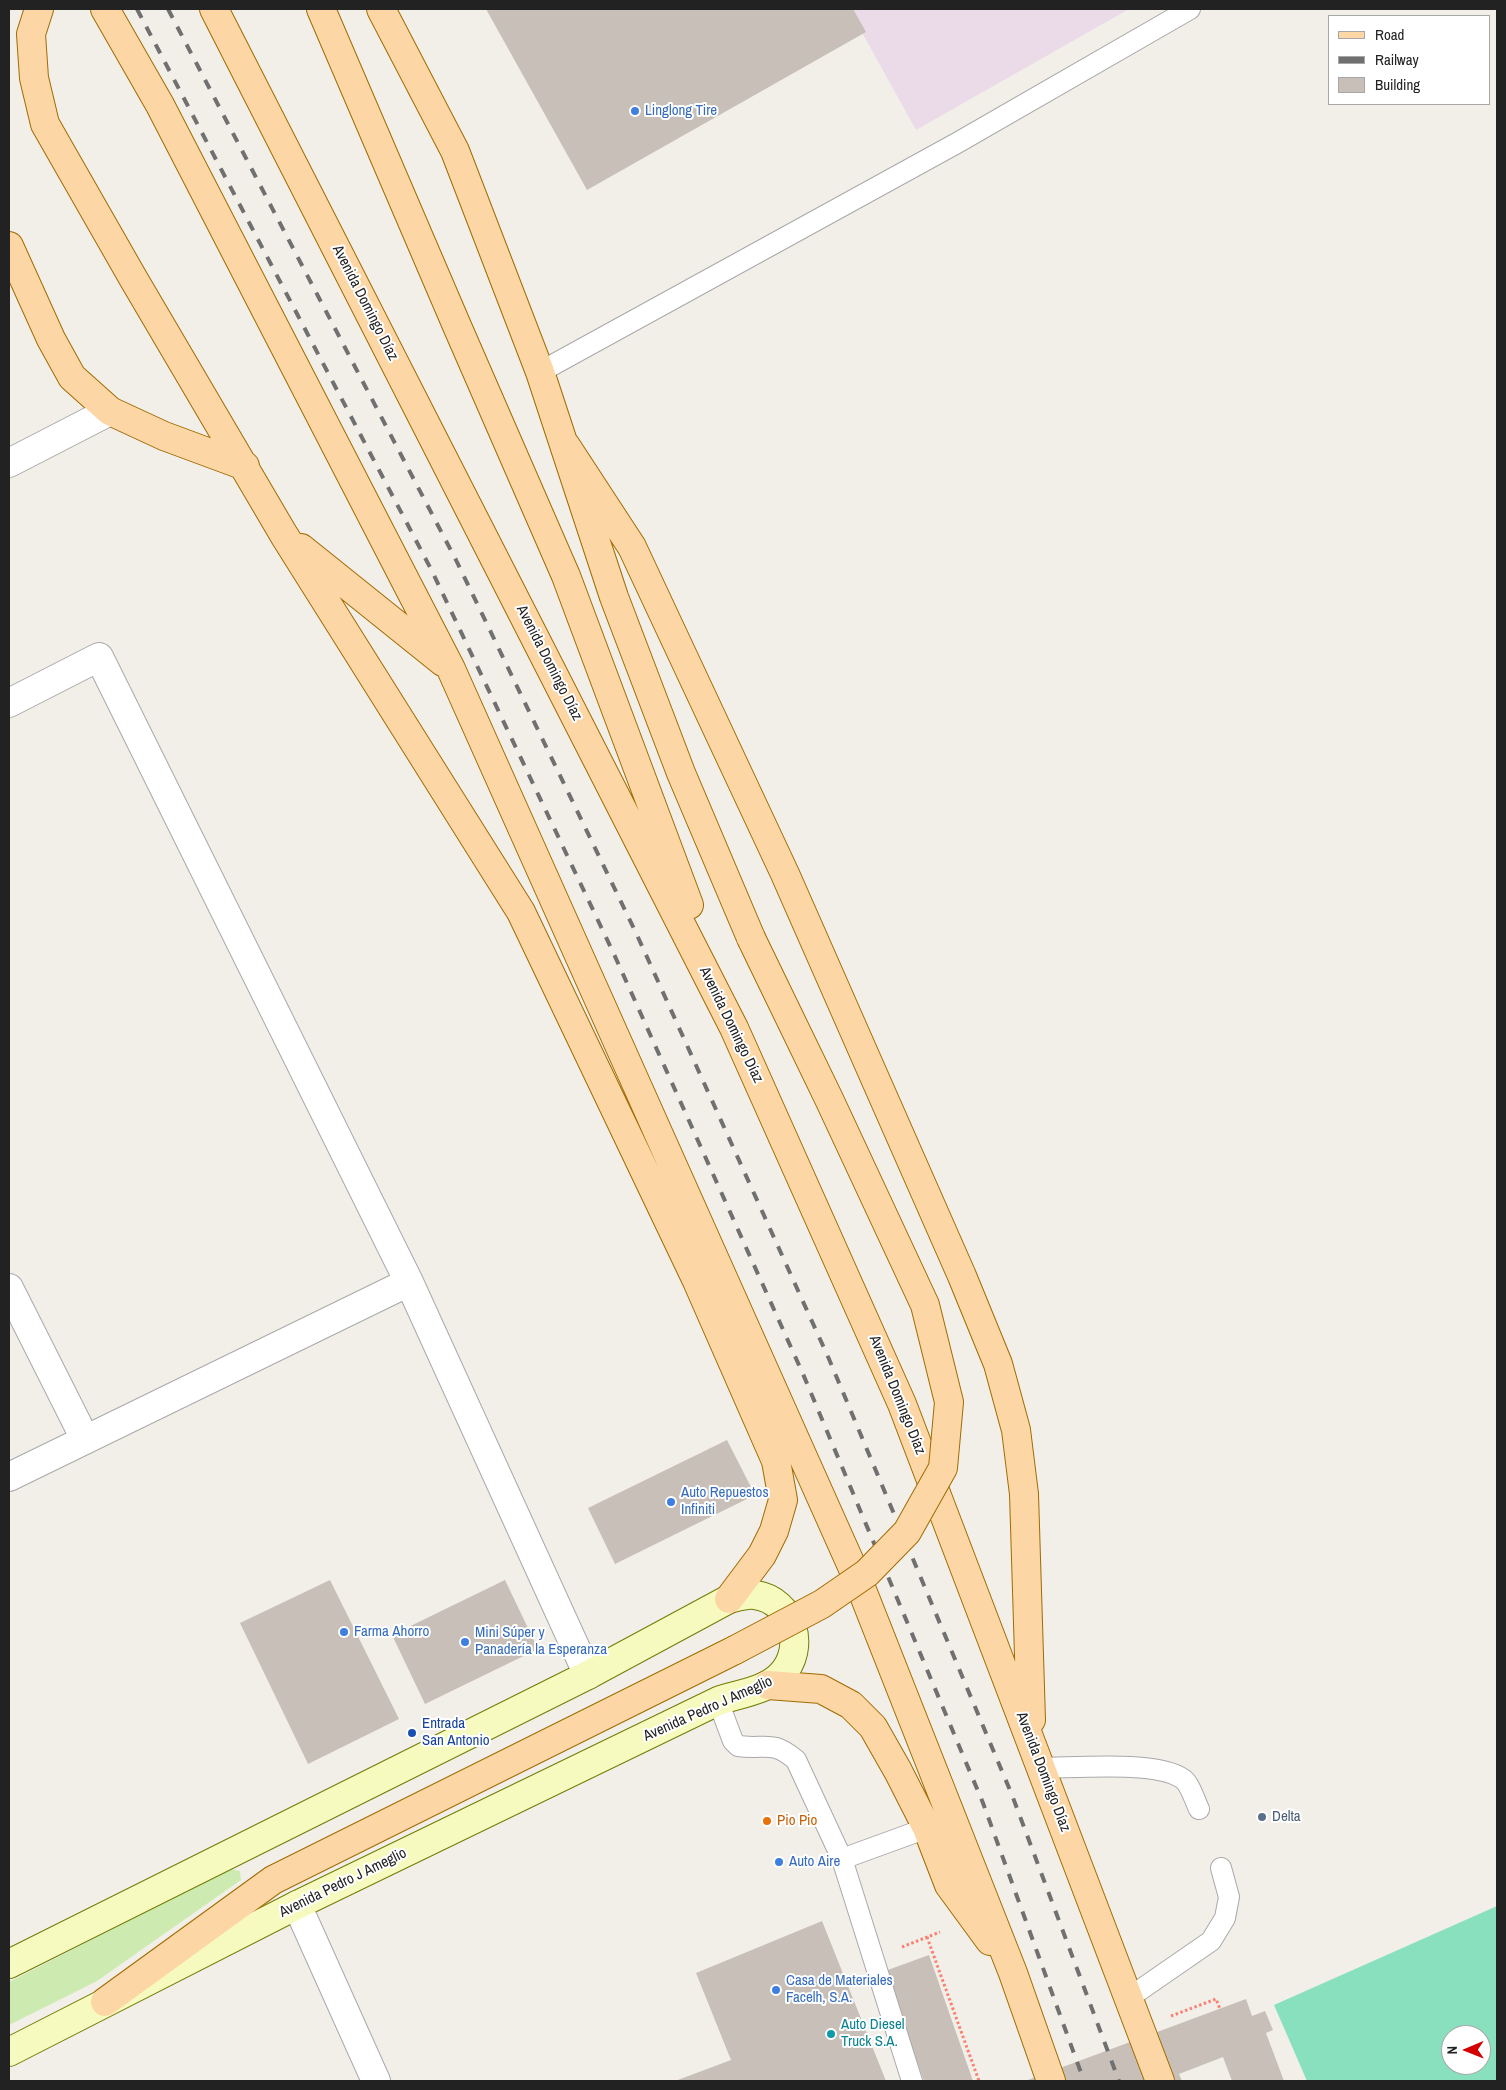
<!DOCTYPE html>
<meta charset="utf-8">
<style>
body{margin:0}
#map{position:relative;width:1506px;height:2090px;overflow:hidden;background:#f2efe9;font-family:"Archivo Narrow",sans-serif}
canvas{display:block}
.frame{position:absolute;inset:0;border:10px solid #222;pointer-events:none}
.legend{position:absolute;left:1328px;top:15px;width:162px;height:90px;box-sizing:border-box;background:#fff;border:1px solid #a7a7a7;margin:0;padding:6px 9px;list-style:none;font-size:15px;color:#222}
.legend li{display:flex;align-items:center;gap:10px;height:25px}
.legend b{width:25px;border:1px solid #a7a7a7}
.north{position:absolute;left:1441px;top:2025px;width:50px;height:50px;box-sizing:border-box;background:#fff;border:1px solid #a7a7a7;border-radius:50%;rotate:269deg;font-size:14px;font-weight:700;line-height:20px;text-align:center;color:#222}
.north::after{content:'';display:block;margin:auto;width:18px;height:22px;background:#d40000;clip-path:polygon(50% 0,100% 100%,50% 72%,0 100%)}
</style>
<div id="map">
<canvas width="1506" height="2090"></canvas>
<div class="frame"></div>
<ul class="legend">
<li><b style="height:6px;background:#fcd6a4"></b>Road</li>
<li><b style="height:6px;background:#707070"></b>Railway</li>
<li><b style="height:14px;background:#c7bfb8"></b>Building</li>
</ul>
<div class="north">N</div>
</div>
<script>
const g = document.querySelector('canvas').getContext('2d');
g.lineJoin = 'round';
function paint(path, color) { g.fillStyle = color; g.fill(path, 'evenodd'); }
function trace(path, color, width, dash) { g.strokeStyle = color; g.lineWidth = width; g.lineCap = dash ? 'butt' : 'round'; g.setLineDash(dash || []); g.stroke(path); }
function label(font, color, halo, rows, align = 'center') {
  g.font = font + ' "Archivo Narrow",sans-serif'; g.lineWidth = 4; g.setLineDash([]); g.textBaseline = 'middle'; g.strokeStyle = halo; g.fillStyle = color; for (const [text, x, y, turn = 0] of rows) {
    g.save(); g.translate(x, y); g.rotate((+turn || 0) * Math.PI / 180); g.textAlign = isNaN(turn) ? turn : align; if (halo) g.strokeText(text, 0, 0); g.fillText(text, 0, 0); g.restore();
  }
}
const industrial = new Path2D(`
 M849,9H1129L916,130Z`);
const grass = new Path2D(`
 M230,1869L240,1871L241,1880L238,1882L97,1981L9,2025V1982Z`);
const pitch = new Path2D(`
 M1497,1906V2081H1307L1274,2005ZM1451,2035H1481V2065H1451Z`);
const building = new Path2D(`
 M486,9H853L866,32L587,190Z
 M727,1440L755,1495L615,1564L588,1508Z
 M330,1580L399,1719L308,1764L240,1623Z
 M505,1580L538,1649L425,1704L392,1635Z
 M822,1921L886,2081H675L731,2060L696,1973Z
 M929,1955L973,2081H924L885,1971Z
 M1246,1999L1252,2016L1265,2011L1273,2030L1266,2033L1284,2081H1232L1223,2057L1179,2074L1182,2081H1025Z`);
const path = new Path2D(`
 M927,1937L979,2081
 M902,1947L940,1932
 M1171,2016L1216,1999L1220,2009`);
const lane = new Path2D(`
 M540,372L957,143L1190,9
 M718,1701L733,1741L738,1746C766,1750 771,1739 796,1760L842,1859L912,2081
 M1041,1768C1073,1768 1158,1760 1183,1779C1190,1784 1195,1801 1199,1809
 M842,1859L927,1828
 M1130,1997L1211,1941L1225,1918L1229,1897L1221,1868`);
const street = new Path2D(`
 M9,463L110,411
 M9,703L99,657L409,1282L588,1675
 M9,1288L85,1439
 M9,1477L409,1282
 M297,1905L376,2081`);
const secondary = new Path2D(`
 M9,1964L588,1675L729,1599C737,1597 746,1594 755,1595C793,1600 807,1648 781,1675C766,1691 738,1694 718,1701L297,1905L9,2052`);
const primary = new Path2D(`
 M39,9L31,34L34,78L45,124L133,278L284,535L521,912L697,1281L776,1461L783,1500L774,1531L762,1555L729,1599
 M105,9L160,105L451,669L858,1580L1013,1973L1051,2081
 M214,9L734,1028L902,1404L1160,2081
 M321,9L457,326L566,576L689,905
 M381,9L455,151L540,372L614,597L681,773L751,938
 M9,246L51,339L72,377L110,411L164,436L245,466
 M566,446L632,547L785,874L962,1276L998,1364L1016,1430L1024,1494L1031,1720
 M301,548L443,662
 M768,1685L821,1689L851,1705L873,1727L898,1771L927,1828L949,1885L990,1941
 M105,2002L273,1880L735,1650`);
const rail = new Path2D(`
 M137,9L432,571L613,952L803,1374L983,1803L1084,2081
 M168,9L456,560L637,935L829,1359L1012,1795L1119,2081`);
const primaryBridge = new Path2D(`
 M735,1650L822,1604L867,1573L907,1532L943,1468L949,1402L925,1305L829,1099L751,938`);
const markers = [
 [635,111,5,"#3f7fe0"],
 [671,1502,5,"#3f7fe0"],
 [344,1632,5,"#3f7fe0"],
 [465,1642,5,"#3f7fe0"],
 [412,1733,5,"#1a4fb4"],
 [1262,1817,5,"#5c6f8a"],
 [767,1821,5,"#e8710a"],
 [779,1862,5,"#3f7fe0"],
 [776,1990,5,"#3f7fe0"],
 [831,2034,5,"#0f9aa8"]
];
const shopNames = [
 ["Linglong Tire",645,111],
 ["Auto Repuestos",681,1493],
 ["Infiniti",681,1510],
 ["Farma Ahorro",354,1632],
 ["Mini Súper y",475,1633],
 ["Panadería la Esperanza",475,1650],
 ["Auto Aire",789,1862],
 ["Casa de Materiales",786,1981],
 ["Facelh, S.A.",786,1998]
];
const streetNames = [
 ["Avenida Domingo Díaz",365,303,63],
 ["Avenida Domingo Díaz",549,663,63],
 ["Avenida Domingo Díaz",731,1025,64],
 ["Avenida Domingo Díaz",897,1395,68],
 ["Avenida Pedro J Ameglio",708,1709,-24],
 ["Avenida Domingo Díaz",1043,1772,69],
 ["Avenida Pedro J Ameglio",343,1883,-26]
];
const transitNames = [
 ["Entrada",422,1724],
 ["San Antonio",422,1741]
];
const serviceNames = [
 ["Delta",1272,1817]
];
const foodNames = [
 ["Pio Pio",777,1821]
];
const cultureNames = [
 ["Auto Diesel",841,2025],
 ["Truck S.A.",841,2042]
];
paint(industrial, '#ebdbe8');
paint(grass, '#cdebb0');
paint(pitch, '#88e0be');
paint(building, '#c7bfb8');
trace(lane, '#a9a9a9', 22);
trace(street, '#a9a9a9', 30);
trace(secondary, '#707d05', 30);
trace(primary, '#a06b00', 30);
trace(path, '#fa8072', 3, [2.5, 2.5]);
trace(lane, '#fff', 20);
trace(street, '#fff', 28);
trace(secondary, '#f7fabf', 28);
trace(primary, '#fcd6a4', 28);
trace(rail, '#707070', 4, [10, 10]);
trace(primaryBridge, '#a06b00', 30, []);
trace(primaryBridge, '#fcd6a4', 28);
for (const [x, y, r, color] of markers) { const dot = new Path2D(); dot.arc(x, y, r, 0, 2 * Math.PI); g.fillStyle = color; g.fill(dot); trace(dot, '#fff', 2); }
label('15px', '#366cbe', '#fff', shopNames, 'left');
label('15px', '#222', '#fff', streetNames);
label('15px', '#164399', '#fff', transitNames, 'left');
label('15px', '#4e5e75', '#fff', serviceNames, 'left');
label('15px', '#c56008', '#fff', foodNames, 'left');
label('15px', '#0d838f', '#fff', cultureNames, 'left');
</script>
